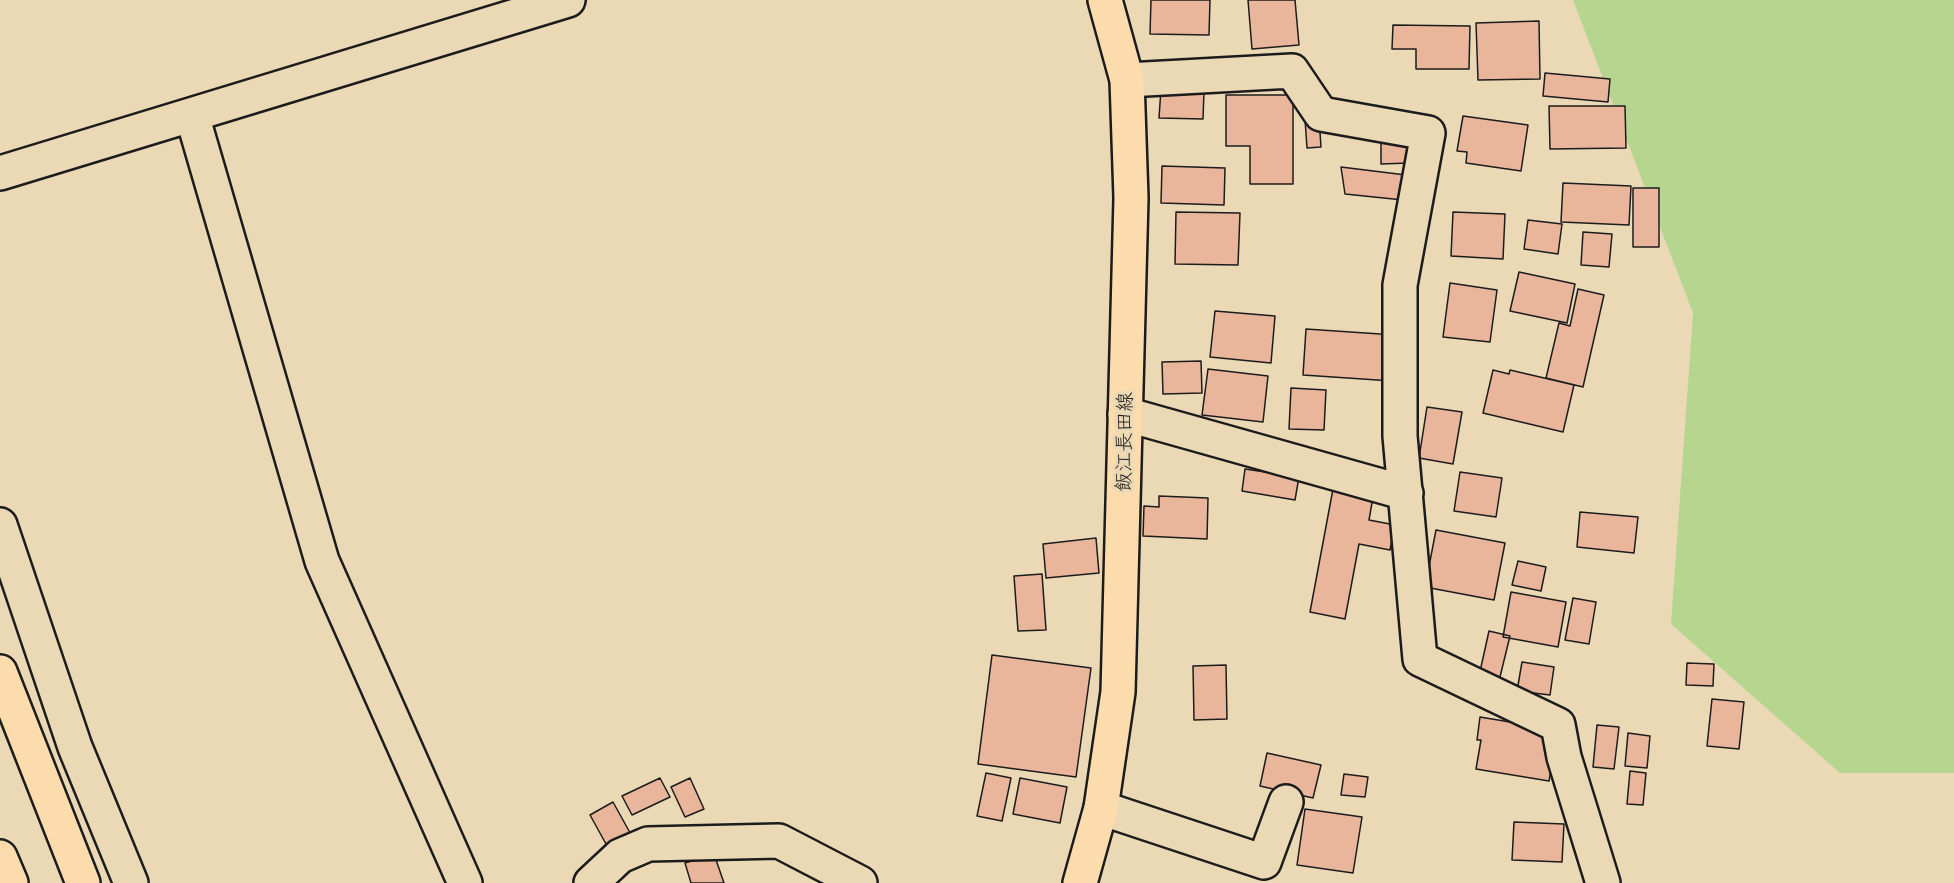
<!DOCTYPE html>
<meta charset="utf-8">
<style>
body{margin:0}
canvas{display:block;background:#ebd9b6}
</style>
<canvas width="1954" height="883"></canvas>
<script>
const g = document.querySelector('canvas').getContext('2d');
g.lineJoin = 'round';
function paint(path, color) { g.fillStyle = color; g.fill(path, 'evenodd'); }
function trace(path, color, width, dash) { g.strokeStyle = color; g.lineWidth = width; g.lineCap = dash ? 'butt' : 'round'; g.setLineDash(dash || []); g.stroke(path); }
function label(font, color, halo, rows, align = 'center') {
  g.font = font + ' "Comic Neue","Klee One",sans-serif'; g.lineWidth = 6; g.setLineDash([]); g.textBaseline = 'middle'; g.strokeStyle = halo; g.fillStyle = color; for (const [text, x, y, turn = 0] of rows) {
    g.save(); g.translate(x, y); g.rotate((+turn || 0) * Math.PI / 180); g.textAlign = isNaN(turn) ? turn : align; if (halo) g.strokeText(text, 0, 0); g.fillText(text, 0, 0); g.restore();
  }
}
const green = new Path2D(`
 M1573,0H1954V773H1840L1671,624L1693,313Z`);
const building = new Path2D(`
 M1151,0H1210L1209,35L1150,34Z
 M1248,0H1295L1299,45L1252,49Z
 M1539,21L1540,79L1478,80L1476,23Z
 M1393,25L1470,26L1469,69H1416V49H1392Z
 M1545,73L1610,79L1608,102L1543,96Z
 M1161,89L1204,91L1203,119L1159,118Z
 M1226,95H1293V184H1250V146H1226Z
 M1549,106H1625L1626,148L1550,149Z
 M1463,116L1528,125L1521,171L1466,163L1467,152L1457,151Z
 M1319,118L1321,147L1307,148L1305,119Z
 M1409,134V163L1381,164V135Z
 M1162,166L1225,168L1224,205L1161,203Z
 M1341,167L1406,175L1403,200L1345,194Z
 M1563,183L1631,186L1629,225L1561,222Z
 M1633,188H1659V247H1633Z
 M1176,212L1240,213L1238,265L1175,264Z
 M1453,212L1505,214L1503,259L1451,256Z
 M1528,220L1562,224L1558,254L1524,249Z
 M1583,232L1612,234L1609,267L1581,265Z
 M1519,272L1575,284L1567,323L1510,311Z
 M1450,283L1497,290L1490,342L1443,337Z
 M1578,289L1604,295L1583,387L1546,378L1559,323L1570,326Z
 M1215,311L1275,316L1271,363L1210,357Z
 M1306,329L1395,335L1392,381L1303,375Z
 M1201,361L1202,393L1163,394L1162,362Z
 M1208,369L1268,376L1263,422L1202,415Z
 M1493,370L1509,374L1510,370L1574,385L1563,432L1483,413Z
 M1291,388L1326,390L1324,430L1289,429Z
 M1427,407L1462,412L1453,464L1419,458Z
 M1245,469L1299,477L1295,500L1242,491Z
 M1460,472L1502,478L1496,517L1454,511Z
 M1333,489L1373,497L1369,520L1395,525L1390,550L1359,544L1345,619L1310,612Z
 M1159,496L1208,498L1207,539L1143,536L1144,506L1159,507Z
 M1580,512L1638,517L1634,553L1577,547Z
 M1436,530L1505,543L1494,600L1425,587Z
 M1096,538L1099,573L1046,578L1043,544Z
 M1518,561L1546,567L1541,591L1512,585Z
 M1042,574L1046,630L1018,631L1014,576Z
 M1511,592L1566,602L1558,647L1503,637Z
 M1573,598L1596,602L1589,644L1565,640Z
 M1489,631L1510,636L1499,681L1479,676Z
 M992,655L1091,668L1076,777L978,764Z
 M1522,662L1554,667L1550,695L1517,691Z
 M1687,663L1714,664L1713,686L1686,685Z
 M1226,665L1227,719L1194,720L1193,666Z
 M1712,699L1744,702L1739,749L1707,746Z
 M1480,717L1558,730L1549,781L1476,769L1481,740H1477Z
 M1597,725L1619,727L1614,769L1593,767Z
 M1628,733L1650,736L1647,768L1625,766Z
 M1267,753L1321,765L1313,798L1260,786Z
 M1630,771L1646,773L1643,805L1627,804Z
 M986,773L1011,778L1002,821L977,816Z
 M1344,774L1368,777L1365,797L1341,795Z
 M660,778L670,797L632,815L622,796Z
 M690,778L704,809L685,817L671,787Z
 M1020,778L1067,787L1060,823L1013,814Z
 M613,802L634,840L611,853L590,815Z
 M1305,809L1362,817L1353,873L1297,865Z
 M1514,822L1564,824L1562,862L1512,860Z
 M714,854L724,883H691L685,863Z`);
const minor = new Path2D(`
 M1127,80L1292,71L1321,114L1428,133L1400,285V436L1420,659L1558,725L1564,757L1603,883
 M192,115L322,561L465,883
 M0,173L568,0
 M1125,414L1406,493
 M0,525L75,747L131,883
 M1101,808L1264,862L1286,802
 M591,883L620,856L648,844L779,841L860,883`);
const major = new Path2D(`
 M1080,883L1101,808L1118,692L1131,198L1127,80L1105,0`);
const highway = new Path2D(`
 M0,672L83,883
 M0,857L11,883`);
const streetNames = [
 ["飯江長田線",1125,442,-89]
];
paint(green, '#b6d690');
paint(building, '#e9b59b');
trace(building, '#1c1c1c', 1.5);
trace(minor, '#1c1c1c', 38);
trace(major, '#1c1c1c', 38);
trace(highway, '#1c1c1c', 38);
trace(minor, '#ebd9b6', 33);
trace(major, '#fcdcac', 33);
trace(highway, '#fcdcac', 33);
label('20px', '#1c1c1c', '#ebd9b6', streetNames);
</script>
